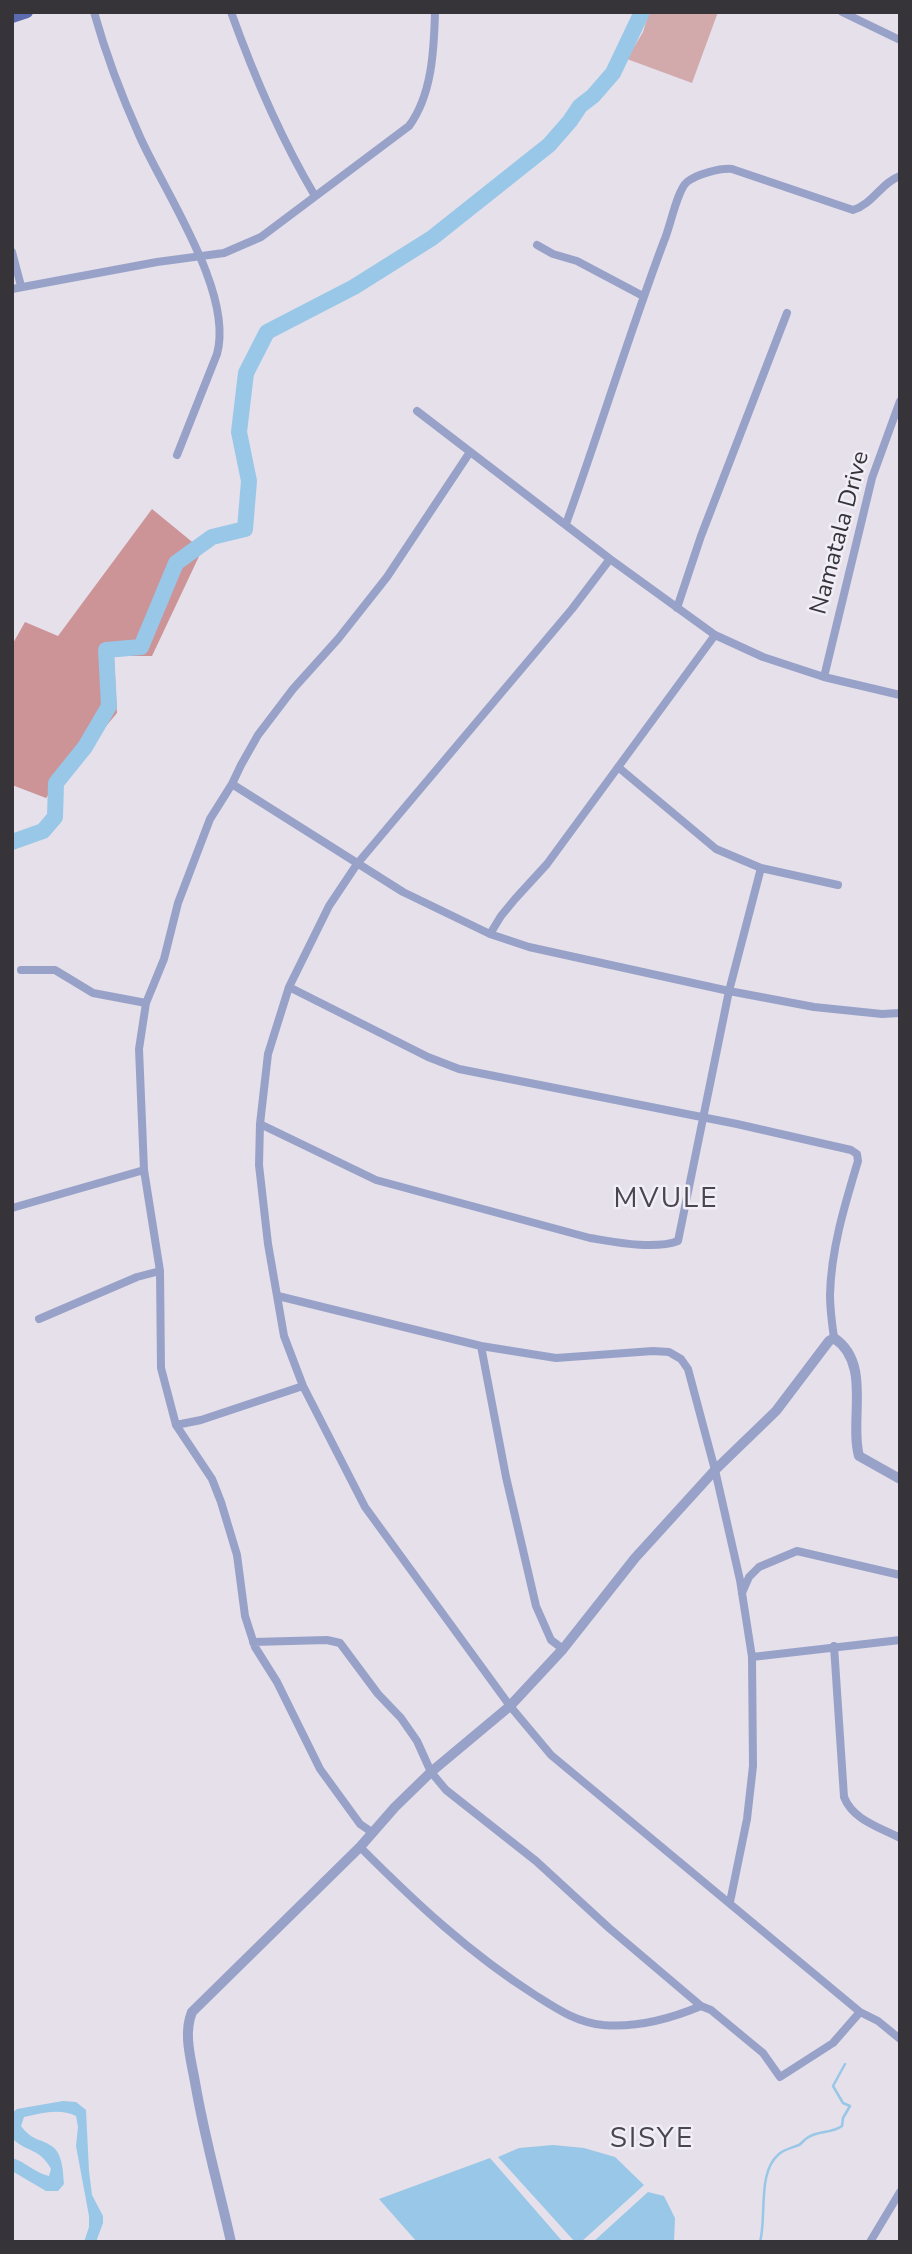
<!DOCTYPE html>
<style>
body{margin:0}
#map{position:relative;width:912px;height:2254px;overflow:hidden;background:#e5e0ea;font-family:"Nunito Sans",sans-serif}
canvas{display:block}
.frame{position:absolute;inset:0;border:14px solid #363438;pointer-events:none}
</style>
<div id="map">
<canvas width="912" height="2254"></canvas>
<div class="frame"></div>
</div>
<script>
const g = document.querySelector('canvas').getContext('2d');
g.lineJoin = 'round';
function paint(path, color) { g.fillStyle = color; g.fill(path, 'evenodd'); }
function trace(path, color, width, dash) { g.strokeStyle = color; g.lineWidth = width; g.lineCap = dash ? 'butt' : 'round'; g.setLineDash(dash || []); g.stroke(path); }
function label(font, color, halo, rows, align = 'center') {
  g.font = font + ' "Nunito Sans",sans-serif'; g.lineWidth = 5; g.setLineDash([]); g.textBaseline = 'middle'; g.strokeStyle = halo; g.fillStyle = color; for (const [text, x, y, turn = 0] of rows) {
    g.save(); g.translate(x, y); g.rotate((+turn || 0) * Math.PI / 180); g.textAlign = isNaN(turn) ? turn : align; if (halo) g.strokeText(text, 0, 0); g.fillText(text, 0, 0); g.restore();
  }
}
const green = new Path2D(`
 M649,12H718L692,83L627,59L643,32Z`);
const forest = new Path2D(`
 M152,509L202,550L152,656H114L117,713L46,798L12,785V645L25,622L58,636Z`);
const water = new Path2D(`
 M63,2101L76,2102L86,2110L89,2171L92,2195L103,2216V2223L96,2242H84L89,2227V2216L76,2146L78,2127L76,2116C60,2108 41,2113 24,2117L21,2126C33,2142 41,2138 53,2147C63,2155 63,2173 64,2184L58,2191H46L12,2171V2158C26,2162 35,2173 49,2176L51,2169C40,2148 28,2153 13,2139L12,2113L17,2109Z
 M553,2145L584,2148L615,2157L644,2185L581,2242H575L498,2157L519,2148Z
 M490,2158L563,2242H417L379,2199Z
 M648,2192L664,2196L675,2218L674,2242H593Z`);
const stream = new Path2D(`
 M760,2242C767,2216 757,2172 779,2154C785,2149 792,2148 799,2145C802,2143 804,2140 807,2138C818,2130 831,2134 842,2126L843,2118L850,2106L843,2103L833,2086L845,2064`);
const river = new Path2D(`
 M12,842L43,831L55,817L56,783L85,747L109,706L106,650L141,647L176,563L212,537L245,529L249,481L239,432L246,373L267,332L354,287L432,238L549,145L570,121L580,106L593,96L613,73L642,12`);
const minor = new Path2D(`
 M94,12C106,55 122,97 140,137C165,193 234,293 217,354L177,455
 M231,12C254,76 280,137 315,196
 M842,12L900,40
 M537,245L553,254L577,261L643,296
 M12,252L21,286
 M12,289L157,262L224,253L261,237L409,126C432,95 434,50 435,12
 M417,411L610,559L715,635L763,657L824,677L900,695
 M566,524C600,430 629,334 664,241C670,228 677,190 687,182C697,174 720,168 732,169L853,210C873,204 882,182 900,176
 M610,559L572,609L357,864L329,906L289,987L268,1054L260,1124L259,1165L268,1244L284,1336L303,1386L365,1507L510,1706L551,1755L860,2012L878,2021L900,2039
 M677,608L701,536L787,313
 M824,677L872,478L900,401
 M618,767L716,849L761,868L838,885
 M232,784L403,892L490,934L529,947L729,991L814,1007L882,1014L900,1013
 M490,934L501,916L515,899L547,864L715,635
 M21,970H55L93,993L146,1003
 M289,987L428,1057L459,1069L737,1124L851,1150L857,1154L858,1161C845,1204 831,1249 830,1295C830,1309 832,1324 834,1338
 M260,1124L376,1180L590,1238C615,1242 654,1250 678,1241L729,991L761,868
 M12,1208L144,1170
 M278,1296L481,1346L556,1358L653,1351L669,1352L681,1359L688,1369L715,1470L740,1580L752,1657L900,1640
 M39,1319L137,1277L160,1271
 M481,1346L506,1477L536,1606L551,1640L563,1649
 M303,1386L201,1420L176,1425L161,1368L160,1271L144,1170L139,1049L146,1003L164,959L178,903L210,819L232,784L241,765L258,735L293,689L338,639L387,577L470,452
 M176,1425L212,1479L221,1502L237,1555L245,1616L255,1647L277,1682L320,1769L360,1824L373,1833
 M742,1593L749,1577L759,1567L797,1551L900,1575
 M253,1642L327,1640L340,1643L378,1694L401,1718L417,1741L431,1772L446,1790L536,1861L609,1928L701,2006
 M834,1646L844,1797C853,1820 879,1827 900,1838
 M360,1847C415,1902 469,1953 535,1995C557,2009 576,2022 603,2025C637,2028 670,2019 701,2006L711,2010L763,2053L780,2077L833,2043L860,2012
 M730,1902L747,1819L753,1766L752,1657
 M870,2242L900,2192`);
const tertiary = new Path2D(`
 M231,2242C219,2188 204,2136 195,2082C191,2059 183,2034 192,2012L360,1847L395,1807L431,1772L510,1706L563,1649L635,1558L715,1470L776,1411L829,1341L834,1338C872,1363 849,1420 859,1456L900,1479`);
const primary = new Path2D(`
 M12,17L27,12`);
const streetNames = [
 ["Namatala Drive",841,533,-75]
];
const quarterNames = [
 ["MVULE",666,1200],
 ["SISYE",652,2140]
];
paint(green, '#d2aaac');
paint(forest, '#cc9497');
paint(water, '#99c7e7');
trace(stream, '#99c7e7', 2.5);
trace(river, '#99c7e7', 16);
trace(minor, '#98a2c9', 8);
trace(tertiary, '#98a2c9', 10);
trace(primary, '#5b6baf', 12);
label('24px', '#363438', '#f2eef7', streetNames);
g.letterSpacing = '2px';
label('28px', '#4a464e', '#f2eef7', quarterNames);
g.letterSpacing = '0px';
</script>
